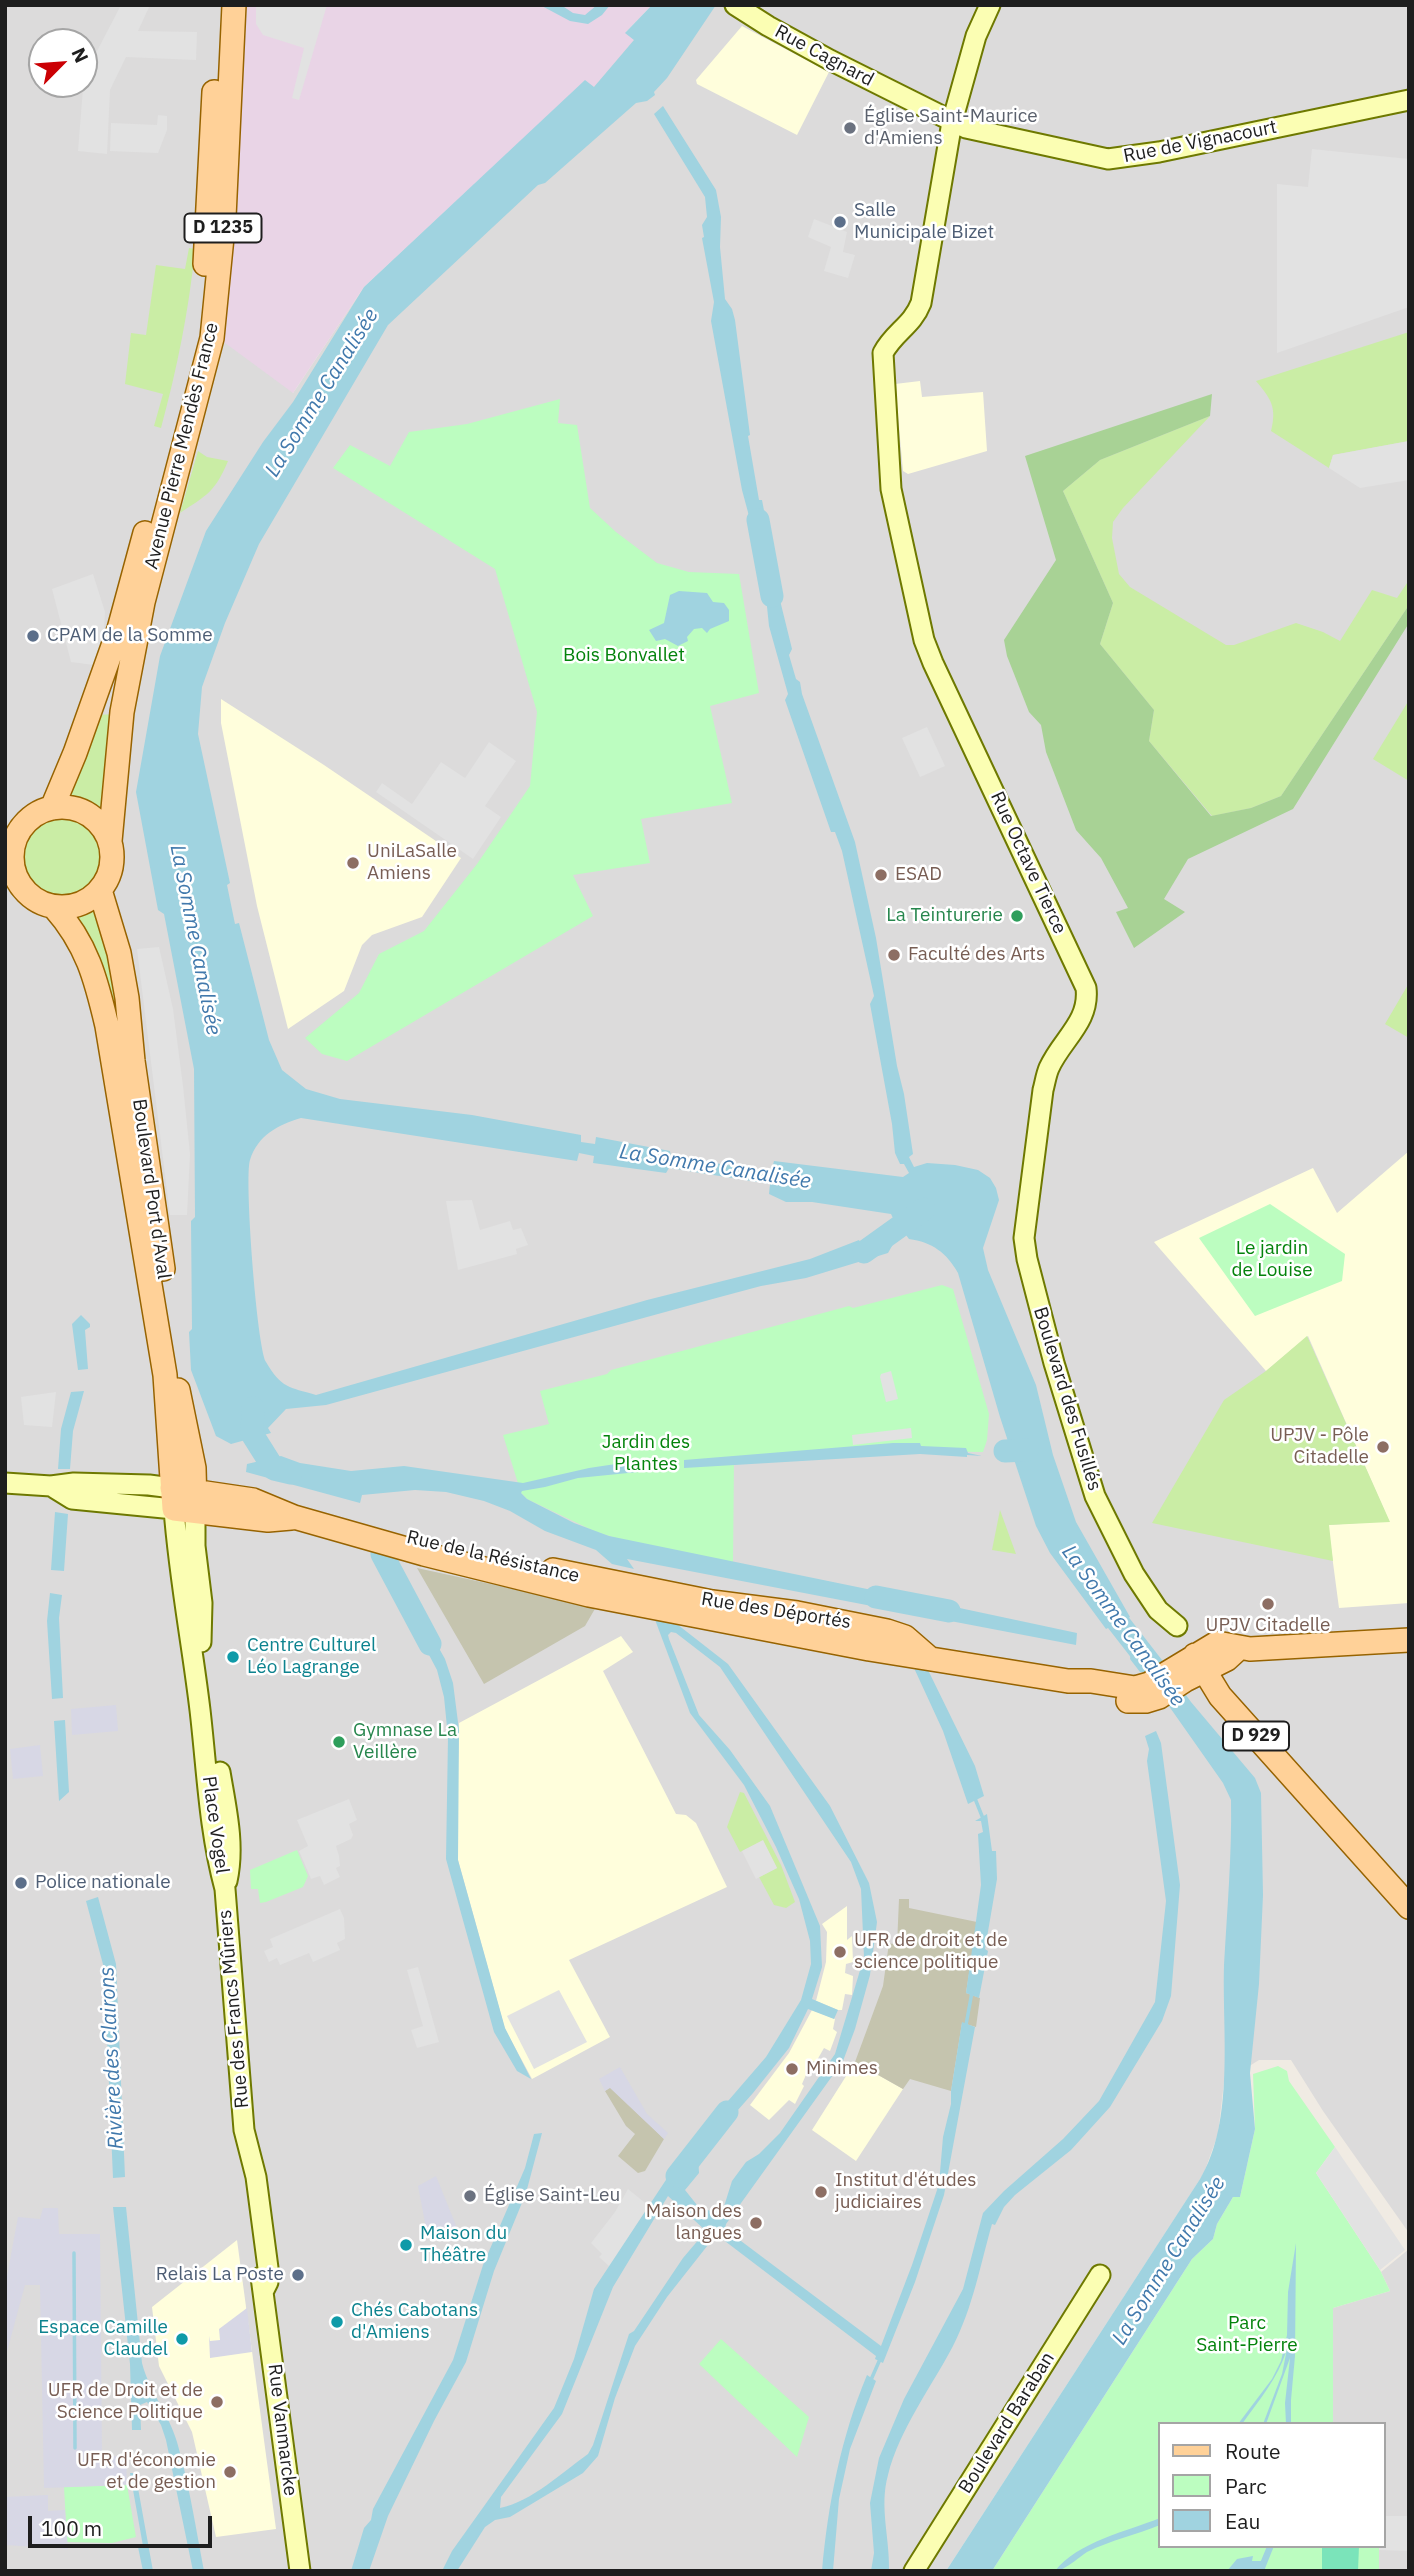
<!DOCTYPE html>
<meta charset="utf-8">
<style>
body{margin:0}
#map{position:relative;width:1414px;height:2576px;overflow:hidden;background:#f0ebe3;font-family:"IBM Plex Sans",sans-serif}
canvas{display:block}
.frame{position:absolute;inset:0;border:7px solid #1e1e1e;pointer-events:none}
.legend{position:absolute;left:1158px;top:2422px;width:228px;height:126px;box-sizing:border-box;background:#fff;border:2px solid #a5a5a5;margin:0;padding:9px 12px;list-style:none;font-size:21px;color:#1e1e1e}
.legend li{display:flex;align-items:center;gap:14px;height:35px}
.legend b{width:35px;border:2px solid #a5a5a5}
.north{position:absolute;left:28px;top:28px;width:70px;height:70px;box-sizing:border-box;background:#fff;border:2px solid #a5a5a5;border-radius:50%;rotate:65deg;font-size:19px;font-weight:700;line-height:28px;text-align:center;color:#1e1e1e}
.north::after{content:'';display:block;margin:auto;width:24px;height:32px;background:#cb0004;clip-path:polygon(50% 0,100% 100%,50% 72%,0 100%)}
.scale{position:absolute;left:28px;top:2516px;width:184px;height:32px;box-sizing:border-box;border:4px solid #1e1e1e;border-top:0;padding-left:9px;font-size:21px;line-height:24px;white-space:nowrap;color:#1e1e1e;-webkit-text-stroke:5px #fff;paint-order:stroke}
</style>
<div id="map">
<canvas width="1414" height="2576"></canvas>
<div class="frame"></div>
<ul class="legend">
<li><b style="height:9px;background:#ffd198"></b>Route</li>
<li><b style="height:19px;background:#bcfdc0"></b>Parc</li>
<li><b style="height:19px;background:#a0d3e0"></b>Eau</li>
</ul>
<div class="north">N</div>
<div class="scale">100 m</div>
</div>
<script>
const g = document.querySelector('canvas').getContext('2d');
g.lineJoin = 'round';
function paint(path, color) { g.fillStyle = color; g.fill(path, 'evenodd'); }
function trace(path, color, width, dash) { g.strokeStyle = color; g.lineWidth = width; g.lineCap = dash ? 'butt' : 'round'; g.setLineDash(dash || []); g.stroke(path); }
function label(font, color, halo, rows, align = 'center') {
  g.font = font + ' "IBM Plex Sans",sans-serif'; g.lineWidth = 5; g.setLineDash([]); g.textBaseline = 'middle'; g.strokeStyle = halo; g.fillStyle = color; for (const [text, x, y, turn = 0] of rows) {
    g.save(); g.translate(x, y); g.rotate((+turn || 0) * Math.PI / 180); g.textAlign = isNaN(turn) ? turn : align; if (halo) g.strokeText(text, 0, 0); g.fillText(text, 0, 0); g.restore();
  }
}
const residential = new Path2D(`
 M5,5H247L232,240L293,393L364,287L585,80L652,5H1409V2233L1323,2111L1291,2060H1259L1224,2082L1218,2134L1204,2173L946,2571H5ZM42,42H84V84H42Z
 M1409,2249V2571H1379V2546H1384V2424H1333V2308L1390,2291L1381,2272Z`);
const industrial = new Path2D(`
 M247,5H652L626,32L634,40L594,87L585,81L364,287L293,393L221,340L232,240Z`);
const education = new Path2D(`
 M742,26L829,72L797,135L697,84L696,80Z
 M920,381L922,397L983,392L987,451L908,474L903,471L895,384Z
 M221,699L324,765L461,858L422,917L372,935L362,945L344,991L288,1029L257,906L221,723Z
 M1409,1151V1603L1339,1608L1328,1525L1389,1521L1308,1336L1266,1371L1154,1242L1313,1168L1337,1213Z
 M621,1636L633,1652L603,1671L676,1814L686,1815L696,1823L727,1887L569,1960L610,2037L532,2079L505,2029L456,1853L459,1723Z
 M847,1906V1940L852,1936L853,1962L846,1964L845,1973L853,1976L852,1995L845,1994L842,2010H838L816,2001L826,1962L827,1932L822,1924Z
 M812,2010L835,2019L833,2029L837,2032L830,2051L824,2048L816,2062L812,2061L802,2084L804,2086L795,2104L789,2100L769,2120L750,2105L789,2053Z
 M855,2062L903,2089L856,2161L812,2130Z
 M237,2240L276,2529L216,2537L192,2432L159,2366L152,2307Z`);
const construction = new Path2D(`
 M417,1568L596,1607L585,1626L484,1684Z
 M899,1899H909V1908L977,1922L966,1993L980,1998L976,2027L962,2023L951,2091L910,2079L903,2089L855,2062L883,1986L889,1943L897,1945Z
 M610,2087L664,2139L645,2171L638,2173L618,2156L635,2134L626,2126L605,2091Z`);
const grass = new Path2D(`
 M189,248L195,249C189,310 177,369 161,428L154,426L163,394L125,384L131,333L146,335L156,265L185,269Z
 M1409,332V441L1333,455L1329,468L1271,431C1277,407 1271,399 1256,381Z
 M1210,416L1123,508L1113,522L1112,538L1119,574L1130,587L1226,645H1234L1296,623L1323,632L1340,641L1372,590L1397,598L1409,580V605L1281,796L1251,808L1212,816L1149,741L1154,710L1100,644L1113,603L1063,491L1100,460Z
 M198,451L207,457L228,461C215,492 207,495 180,513Z
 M1409,700V781L1373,759Z
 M116,714L107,814L92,803L67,796L97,715Z
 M20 855a42 42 0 1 1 84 0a42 42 0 1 1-84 0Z
 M97,902L112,950L123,1060L69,915L86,909Z
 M1409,983V1038L1385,1024Z
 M1307,1336L1390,1522L1329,1525L1333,1561L1152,1523L1224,1400L1266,1371Z
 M1000,1510L1016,1554L992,1550Z
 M740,1792L744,1793L781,1865L795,1902L786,1908L774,1905L759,1877L777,1868L763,1841L740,1852L727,1827Z`);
const forest = new Path2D(`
 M1212,394L1210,416L1100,460L1063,491L1113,603L1100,644L1154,710L1149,741L1211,816L1251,808L1281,796L1409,605V623L1293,809L1188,859L1164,899L1185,912L1134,948L1116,912L1128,908L1101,858L1076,830L1046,752L1041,725L1029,712L1007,656L1004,640L1056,560L1025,456Z`);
const park = new Path2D(`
 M560,399L558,423L577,425L590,508L616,532L657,563L689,572L739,574L759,693L710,706L732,803L641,819L650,863L573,875L593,916L347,1061L322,1054L305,1038L359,993L379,954L424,931L477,864L530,786L537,712L495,569L333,468L350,445L390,466L409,432L467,424Z
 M1270,1204L1345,1254L1342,1281L1255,1316L1199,1238Z
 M942,1285L953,1289L989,1414L987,1440L983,1452L911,1451L734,1457L733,1563L636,1544L596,1532L527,1499L521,1493L503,1435L549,1424L540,1391L607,1374L611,1370L849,1306L853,1308Z
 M297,1850L308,1876L303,1887L266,1902L260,1903L258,1889H251L250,1870Z
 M1278,2066L1287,2071L1289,2081L1335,2147L1316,2173L1380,2270L1390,2291L1333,2308V2424H1160V2546H1379V2571H992L1192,2259L1213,2239L1217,2224L1233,2197H1240L1255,2129L1253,2074Z
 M721,2339L809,2417L797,2457L699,2364Z
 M127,2485L136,2537L112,2543L67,2542L64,2487Z`);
const pitch = new Path2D(`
 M1322,2546H1359L1358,2571H1322Z`);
const parking = new Path2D(`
 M121,5H150L138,31L197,32L196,60L126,57L110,90L107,154L78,151L84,76Z
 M256,5H327L299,100L292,98L304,48L263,35L256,24Z
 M158,115L167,116V130L158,153L110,151L111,123L157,125Z
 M1312,149L1409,159V307L1277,353V184L1308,187Z
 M814,219L847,232L843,252L855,255L848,278L824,271L831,247L808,237Z
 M1409,441V480L1360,488L1329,468L1333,455Z
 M93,574L105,612L104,630L94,665L71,662L52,589Z
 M927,727L945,766L920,777L902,738Z
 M489,742L516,761L485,806L501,817L473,859L376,792L382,783L412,804L441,762L465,778Z
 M159,947L173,1009L183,1086L190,1154L187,1215H170L137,949Z
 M472,1200L480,1230L510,1221L513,1230L521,1228L528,1245L516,1249L517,1254L458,1270L446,1201Z
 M891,1371L898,1399L886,1402L880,1377L881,1374Z
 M56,1392L52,1427L24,1425L21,1397Z
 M911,1428L912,1438L853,1445L852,1435Z
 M349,1799L357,1820L349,1824L353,1835L351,1839L336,1846L339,1856L340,1866L336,1868L340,1877L324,1885L320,1876L311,1879L299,1851L308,1846L297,1820Z
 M763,1840L777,1868L756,1879L742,1851Z
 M340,1909L344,1918L345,1939L337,1943L340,1950L313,1962L309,1953L280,1965L277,1958L269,1962L264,1951L273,1947L270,1939Z
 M418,1967L439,2042L417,2048L411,2030L423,2026L407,1970Z
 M559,1990L587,2042L534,2069L507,2016Z
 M1335,2147L1405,2250L1380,2270L1316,2173Z
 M628,2189L649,2206L610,2267L599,2257L602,2254L591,2243L615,2212Z
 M1384,2516H1409V2551L1379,2550V2546H1384Z`);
const plaza = new Path2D(`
 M116,1705L118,1731L72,1735L71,1709Z
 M40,1745L43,1776L13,1779L10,1749Z
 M620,2067L647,2114L668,2133L664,2139L610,2088L605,2091L599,2079Z
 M436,2176L461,2238L427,2233L418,2186Z
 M43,2208H58L59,2234H100L102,2456H126L127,2485L44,2488L40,2285H25L5,2359V2287L18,2217L40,2219Z
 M247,2308L252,2352L210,2358L209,2336L210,2341L220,2340L219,2329Z
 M48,2495V2511L65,2510L68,2549L5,2545V2497Z`);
const water = new Path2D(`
 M540,5H561L573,13L585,15L597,5H610L602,15L588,24L570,21Z
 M652,5H716L667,78L654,92L655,95L647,101L636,103L545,183L538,185L388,325L259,544L225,623L202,687L198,734L230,883L227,885L235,924L239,923L269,1040L282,1070L306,1089L340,1099L472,1115L581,1135V1142L595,1144L596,1137L670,1151L671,1156L771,1172L774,1161L903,1177L909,1173L904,1164H900L895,1153L892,1124L870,1004L874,996L842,851L835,832H831L785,700L788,694L769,626L763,568L774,561L776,584L792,649L789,655L796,679L800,682L802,694L855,842L876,938L897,1066L904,1094L913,1154L909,1157L914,1167L927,1163L955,1165L978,1170L990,1178L996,1188L999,1200L983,1248L988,1270L1036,1385L1053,1455L1076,1522L1130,1617L1106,1629L1050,1553L1036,1526L1000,1417L958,1273C947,1253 932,1242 909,1239L906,1235L896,1239L888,1253L806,1278L761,1286L720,1297L326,1405L286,1409L268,1428L271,1433L231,1444L216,1436L191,1370L189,1332L192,1329L191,1221L195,1217L194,1069L164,914L158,910L136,792L160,656L206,531L263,442L293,402L364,287L585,80L594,87L634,40L625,33ZM301,1118L577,1161L579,1153L594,1156L593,1163L666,1173L669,1168L770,1184L769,1194L786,1202H812L891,1214L894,1220L861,1244L859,1240L810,1259L647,1300L316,1395C289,1387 281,1388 266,1362C257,1347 244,1177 250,1160C258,1135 278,1125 301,1118Z
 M663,106L716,190L721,217L720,247L725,299L732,309L735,320L750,435L748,436L759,500H762L771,547L759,553L742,490L711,321L714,302L702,238L704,237L702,225L707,217L705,197L654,114Z
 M679,591L707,593L713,602L724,603L729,610V621L710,629L707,633L702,628L694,629L687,637L688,641L678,646L665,639L656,641L649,630L664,623L670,595Z
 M81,1315L90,1324V1327L85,1330L88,1369L78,1370L72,1324Z
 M84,1391L73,1431L70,1469H58L61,1429L71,1392Z
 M893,1443H920L921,1446L966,1448L968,1453L982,1456L967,1455V1457L920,1454L684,1468V1460Z
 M281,1456L300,1463L351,1471L404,1466L523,1483L589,1468L629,1462L678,1460V1468L578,1478L545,1487L522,1491L521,1493L527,1499L574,1523L609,1536L906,1597L903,1612L627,1559L634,1569L612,1564L596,1550L545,1531L510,1511L484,1501L446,1492L415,1490L362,1495L360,1503L246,1472L247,1464Z
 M55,1512L68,1514L64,1571L51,1570Z
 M375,1554H386L413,1602L404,1607Z
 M50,1593L62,1595L59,1618L63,1698L52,1699L47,1621Z
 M922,1600L1077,1633L1076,1645L919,1615Z
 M421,1616L445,1659L453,1683L459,1730L458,1860L505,2028L531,2079L517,2071L494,2032L446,1859L448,1737L444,1697L437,1670L411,1621Z
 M654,1617L673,1621L728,1664L830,1806L869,1883L877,1922L870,1975L855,2029L843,2061L726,2224L725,2229L881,2346L912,2265L939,2184L943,2137L951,2104V2091L962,2022L975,2027L944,2195L915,2282L883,2363L875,2359L876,2356L717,2235L715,2236L667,2297L635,2346L615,2398L598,2456L583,2473L510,2517L495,2520L485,2527L457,2571H442L452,2551L554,2408L574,2359L594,2289L687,2148L698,2156L699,2173L685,2190L697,2205L721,2216L732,2181L746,2162L759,2154L780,2133L835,2054L864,1957L861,1889L851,1862L720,1667L676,1633L671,1632L668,1635L669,1639L699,1715L730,1750L770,1806L820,1926L822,1967L812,1999L838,2010L834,2019L808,2009L789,2048L753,2093L713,2138L703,2130L766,2057L801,2000L811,1964L810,1941L799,1899L776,1847L744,1785L690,1713ZM668,2196L706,2231L683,2258L634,2331L629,2334L593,2445L588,2454C561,2473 533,2501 500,2508L501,2497L562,2414L613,2287Z
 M1148,1643L1191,1702L1255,1778L1261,1793L1263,1895L1259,1984L1250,2073L1255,2129L1240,2197H1233L1217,2224L1213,2239L1192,2259L992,2571H946L1200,2179C1235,2121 1222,2031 1224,1965C1227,1910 1232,1855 1231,1800L1223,1783L1145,1672H1140L1130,1659L1131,1652L1141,1644Z
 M914,1668L928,1670L975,1766L984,1796L968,1804L943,1731Z
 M65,1720L69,1792L59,1801L54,1721Z
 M1156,1731L1161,1743L1180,1885L1171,1996L1162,2021L1110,2107L1071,2150L1015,2195L1004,2207L995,2225L992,2224C980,2266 973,2307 953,2346C932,2386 899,2430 888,2475C879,2507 890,2538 889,2571H871L874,2553L870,2503L879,2458L904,2399L963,2289L983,2213L1004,2191L1063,2139L1099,2101L1155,2002L1166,1901L1147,1761L1149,1749L1145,1736Z
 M987,1814L992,1851H996L997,1879L985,1949L988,1951L979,1998L966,1993L981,1885L978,1834L983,1832L981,1821H975Z
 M98,1897L116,1964L125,2177L113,2178L104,1968L86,1901Z
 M542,2133L526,2193L494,2271L466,2362L434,2421L388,2516L369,2571H351L364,2528L371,2520L373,2509L453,2360L483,2265L525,2168L534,2134Z
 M113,2207H126L142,2363C149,2391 169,2414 177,2442C189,2483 196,2529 204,2571H193L166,2440L161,2425L147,2402L140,2405L141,2430H132L130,2364Z
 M1296,2243L1295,2356L1291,2400V2424H1286L1285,2403L1290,2358L1266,2424H1263L1282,2374L1287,2349C1278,2378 1260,2399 1242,2424H1238L1272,2379L1281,2361L1287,2335L1288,2292Z
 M867,2375L876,2381L850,2449L839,2499L833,2571H822C828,2504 841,2437 867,2375Z
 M130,2473H134L136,2477L153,2571H143L138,2547L143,2546Z
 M1160,2518V2525C1136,2535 1111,2540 1087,2552C1078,2558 1064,2571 1055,2571C1077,2542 1128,2531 1160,2518Z
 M1269,2546H1274L1264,2571H1227L1237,2559L1253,2556L1252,2561H1263Z`);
const stream = new Path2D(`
 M974,1796L984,1821
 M966,2025L972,1992
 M74,2253L75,2448
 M870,2382L881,2357
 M1262,2563L1269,2546`);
const river = new Path2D(`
 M758,520L772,596
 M864,1252L924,1209
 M253,1408L252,1434L274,1469L291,1473
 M1005,1451L1027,1450
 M382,1554L430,1644
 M876,1597L949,1611
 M1100,1599L1156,1671
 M677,2176L727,2112`);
const secondary = new Path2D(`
 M735,5L768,26L830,60L966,128L1108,159L1159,152L1409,100
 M990,5L976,36L952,122L921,303C912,326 894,332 883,353L891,489L924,640L933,663L1086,988C1090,1022 1062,1039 1049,1068C1046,1075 1045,1083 1043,1090L1024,1238L1027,1259L1054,1363L1095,1496L1134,1574L1158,1610L1177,1626
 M5,1483L51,1486L74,1483L149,1485L172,1488
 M51,1486L72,1499L174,1509C179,1577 192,1643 200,1710C207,1770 209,1830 225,1889L244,2130L256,2177L268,2268V2282L264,2290
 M195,1511V1546L202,1603L201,1642
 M220,1772C226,1808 235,1845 227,1881
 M261,2277L300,2571
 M914,2571L1100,2275`);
const primary = new Path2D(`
 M205,264L214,92
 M12 857a50 50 0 1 1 100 0a50 50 0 1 1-100 0Z
 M52,808L75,753L119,629L145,533
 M110,841L122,712L143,602L212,338L224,217L234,5
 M100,890L119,953L127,998L133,1061L163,1269
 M54,907C87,944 96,979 107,1026L165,1375L174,1509L268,1520L291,1518
 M178,1390L194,1468L195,1505
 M172,1488L253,1500L294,1517L424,1554L589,1595L869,1649L1068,1681H1091L1135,1688L1149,1684L1217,1643L1250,1649L1409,1640
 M553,1570L712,1602L797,1613L887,1631L905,1637L928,1657
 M1195,1655L1220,1696L1409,1907
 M1128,1701H1146L1159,1697L1185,1680L1227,1659L1239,1648`);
const markers = [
 [850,128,7,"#6b7280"],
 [840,222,7,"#5c6f8a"],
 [33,636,7,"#5c6f8a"],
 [353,863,7,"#8d6e63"],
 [881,875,7,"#8d6e63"],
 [1017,916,7,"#2e9e5b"],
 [894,955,7,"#8d6e63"],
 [1383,1447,7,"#8d6e63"],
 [1268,1604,7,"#8d6e63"],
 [233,1657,7,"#0f9aa8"],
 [339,1742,7,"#2e9e5b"],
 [21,1883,7,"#5c6f8a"],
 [840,1952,7,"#8d6e63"],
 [792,2069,7,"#8d6e63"],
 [821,2192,7,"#8d6e63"],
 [470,2196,7,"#6b7280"],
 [756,2223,7,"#8d6e63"],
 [406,2245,7,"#0f9aa8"],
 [298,2275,7,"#5c6f8a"],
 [337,2322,7,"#0f9aa8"],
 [182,2339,7,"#0f9aa8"],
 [217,2402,7,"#8d6e63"],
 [230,2472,7,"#8d6e63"]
];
const shields = [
 [223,228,77],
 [1256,1736,66]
];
const shieldNames = [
 ["D 1235",223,228],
 ["D 929",1256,1736]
];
const streetNames = [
 ["Rue Cagnard",824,56,28],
 ["Rue de Vignacourt",1200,142,-11],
 ["Avenue Pierre Mendès France",182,446,-76],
 ["Rue Octave Tierce",1028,863,65],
 ["Boulevard Port d'Aval",151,1189,82],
 ["Boulevard des Fusillés",1067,1399,73],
 ["Rue de la Résistance",493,1557,13],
 ["Rue des Déportés",776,1611,9],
 ["Place Vogel",215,1825,82],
 ["Rue des Francs Mûriers",234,2009,-95],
 ["Boulevard Baraban",1007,2423,-58],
 ["Rue Vanmarcke",282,2430,83]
];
const worshipNames = [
 ["Église Saint-Maurice",864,117],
 ["d'Amiens",864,139],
 ["Église Saint-Leu",484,2196]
];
const serviceNames = [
 ["Salle",854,211],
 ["Municipale Bizet",854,233],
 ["CPAM de la Somme",47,636],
 ["Police nationale",35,1883],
 ["Relais La Poste",284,2275,"right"]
];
const parkNames = [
 ["Bois Bonvallet",624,656],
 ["Le jardin",1272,1249],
 ["de Louise",1272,1271],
 ["Jardin des",646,1443],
 ["Plantes",646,1465],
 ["Parc",1247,2324],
 ["Saint-Pierre",1247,2346]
];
const educationNames = [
 ["UniLaSalle",367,852],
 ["Amiens",367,874],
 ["ESAD",895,875],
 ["Faculté des Arts",908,955],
 ["UPJV - Pôle",1369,1436,"right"],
 ["Citadelle",1369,1458,"right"],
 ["UPJV Citadelle",1268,1626,"center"],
 ["UFR de droit et de",854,1941],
 ["science politique",854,1963],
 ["Minimes",806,2069],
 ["Institut d'études",835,2181],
 ["judiciaires",835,2203],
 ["Maison des",742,2212,"right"],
 ["langues",742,2234,"right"],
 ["UFR de Droit et de",203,2391,"right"],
 ["Science Politique",203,2413,"right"],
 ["UFR d'économie",216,2461,"right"],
 ["et de gestion",216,2483,"right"]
];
const leisureNames = [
 ["La Teinturerie",1003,916],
 ["Gymnase La",353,1731,"left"],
 ["Veillère",353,1753,"left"]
];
const cultureNames = [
 ["Centre Culturel",247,1646],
 ["Léo Lagrange",247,1668],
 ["Maison du",420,2234],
 ["Théâtre",420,2256],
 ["Chés Cabotans",351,2311],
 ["d'Amiens",351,2333],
 ["Espace Camille",168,2328,"right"],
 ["Claudel",168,2350,"right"]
];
const waterNames = [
 ["La Somme Canalisée",322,393,-58],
 ["La Somme Canalisée",195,940,79],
 ["La Somme Canalisée",715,1167,9],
 ["La Somme Canalisée",1123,1626,54],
 ["Rivière des Clairons",112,2058,-93],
 ["La Somme Canalisée",1169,2261,-58]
];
paint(residential, '#dcdbdb');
paint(industrial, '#e9d4e6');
paint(education, '#fffedc');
paint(construction, '#c5c4ae');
paint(grass, '#caeda5');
paint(forest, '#a8d295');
paint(park, '#bcfdc0');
paint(pitch, '#7be4ba');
paint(parking, '#e2e2e2');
paint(plaza, '#d7d7e5');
paint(water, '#a0d3e0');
trace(stream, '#a0d3e0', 3.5);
trace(river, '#a0d3e0', 23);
trace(secondary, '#6e7900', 23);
trace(primary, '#976300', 26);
trace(secondary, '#fbfeb3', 19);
trace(primary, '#ffd198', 23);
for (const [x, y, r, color] of markers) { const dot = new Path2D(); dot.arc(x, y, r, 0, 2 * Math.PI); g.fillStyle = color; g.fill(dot); trace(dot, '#fff', 2.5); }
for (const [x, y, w] of shields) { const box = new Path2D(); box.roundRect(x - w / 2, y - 14.5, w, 29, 5); g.fillStyle = '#fff'; g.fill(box); trace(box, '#1e1e1e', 2); }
label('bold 18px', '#1e1e1e', null, shieldNames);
label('19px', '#1e1e1e', '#fff', streetNames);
label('19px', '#5b616d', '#fff', worshipNames, 'left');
label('19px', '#4e5e75', '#fff', serviceNames, 'left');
label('19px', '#04830c', '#fff', parkNames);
label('19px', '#785e54', '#fff', educationNames, 'left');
label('19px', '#27864d', '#fff', leisureNames, 'right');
label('19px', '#0d838f', '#fff', cultureNames, 'left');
label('italic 21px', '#4179ac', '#fff', waterNames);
</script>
